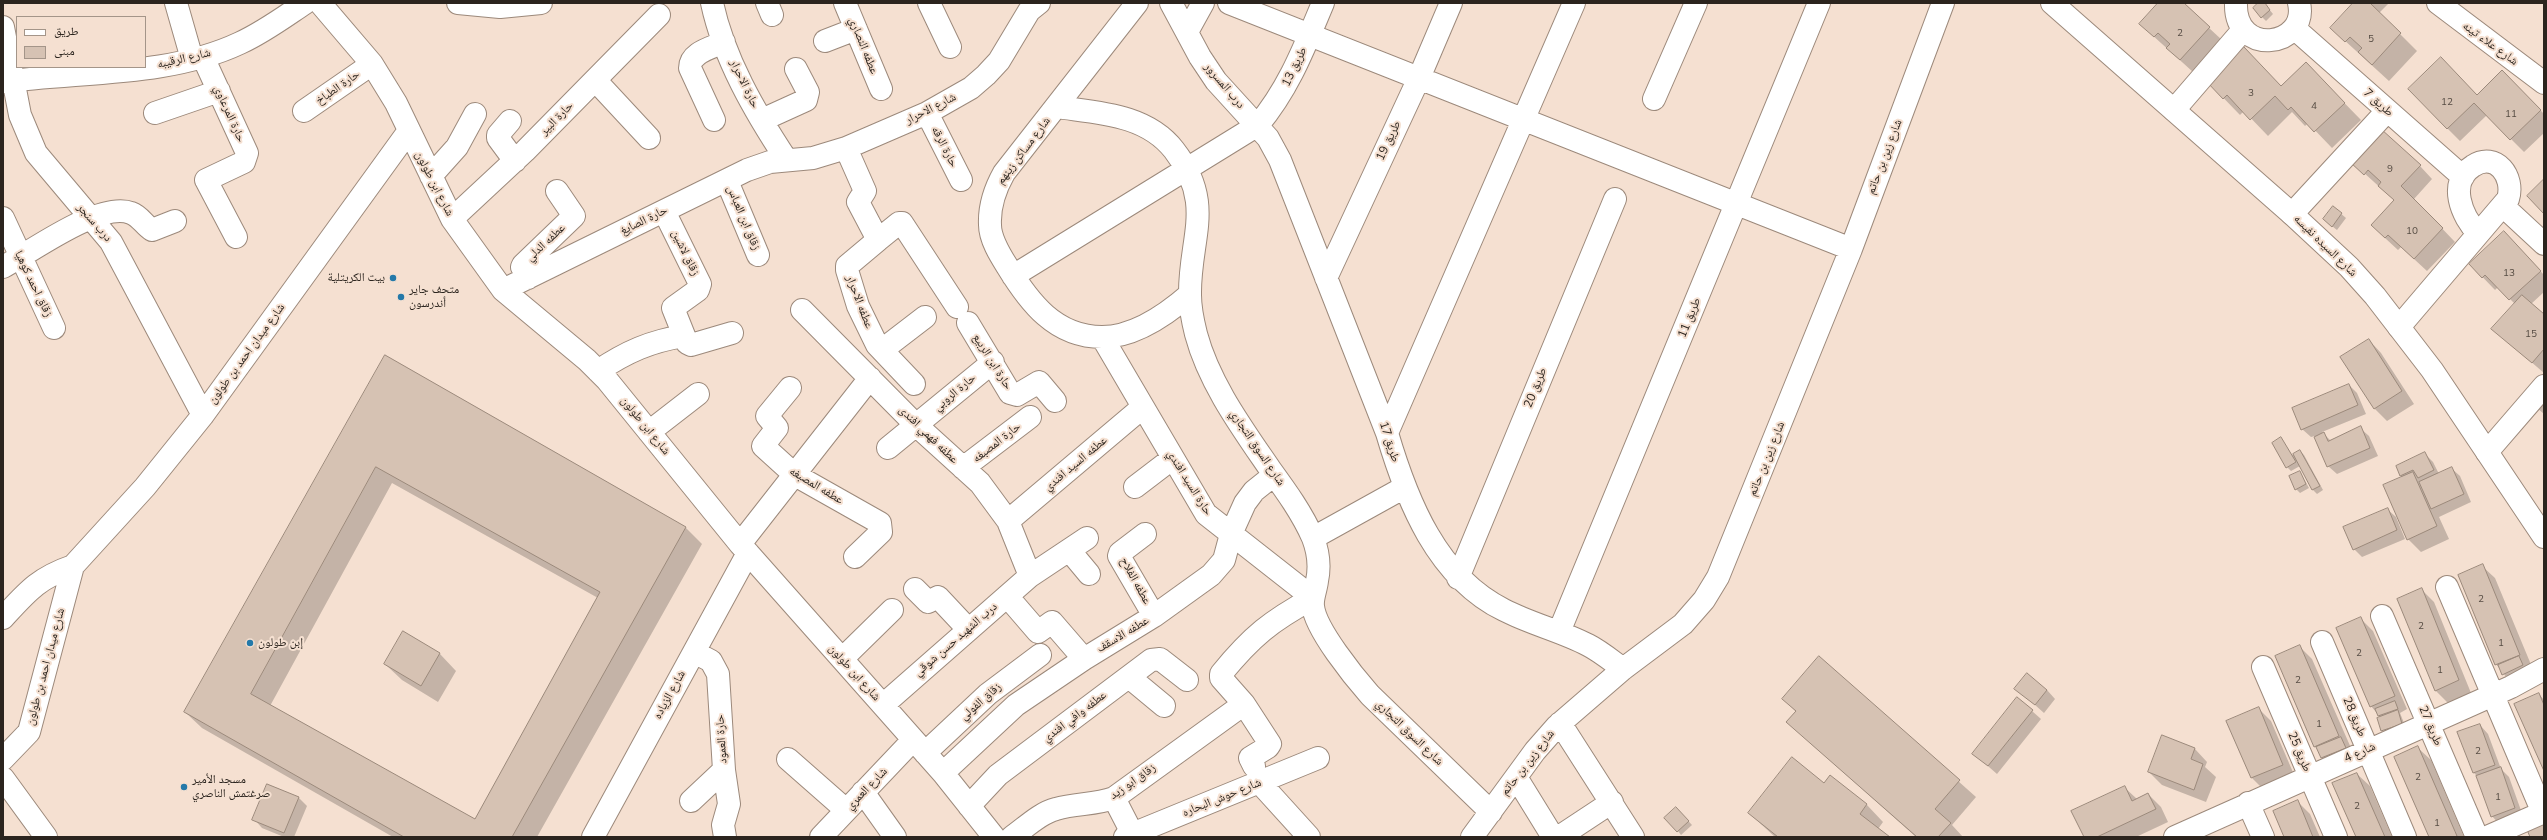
<!DOCTYPE html>
<meta charset="utf-8">
<style>
body{margin:0}
#map{position:relative;width:2547px;height:840px;overflow:hidden;background:#f5e0d1;font-family:"Nunito Sans","Noto Naskh Arabic",sans-serif}
canvas{display:block}
.frame{position:absolute;inset:0;border:4px solid #2b241e;pointer-events:none}
.legend{position:absolute;left:16px;top:16px;width:130px;height:52px;box-sizing:border-box;background:#f5e0d1;border:1px solid #a49589;margin:0;padding:5px 7px;list-style:none;font-size:12px;color:#2b241e}
.legend li{display:flex;align-items:center;gap:8px;height:20px}
.legend b{width:20px;border:1px solid #a49589}
</style>
<div id="map">
<canvas width="2547" height="840"></canvas>
<div class="frame"></div>
<ul class="legend">
<li><b style="height:5px;background:#fff"></b>طريق</li>
<li><b style="height:11px;background:#d6c2b3"></b>مبنى</li>
</ul>
</div>
<script>
const g = document.querySelector('canvas').getContext('2d');
g.lineJoin = 'round';
function paint(path, color) { g.fillStyle = color; g.fill(path, 'evenodd'); }
function trace(path, color, width, dash) { g.strokeStyle = color; g.lineWidth = width; g.lineCap = dash ? 'butt' : 'round'; g.setLineDash(dash || []); g.stroke(path); }
function label(font, color, halo, rows, align = 'center') {
  g.font = font + ' "Nunito Sans","Noto Naskh Arabic",sans-serif'; g.lineWidth = 4; g.setLineDash([]); g.textBaseline = 'middle'; g.strokeStyle = halo; g.fillStyle = color; for (const [text, x, y, turn = 0] of rows) {
    g.save(); g.translate(x, y); g.rotate((+turn || 0) * Math.PI / 180); g.textAlign = isNaN(turn) ? turn : align; if (halo) g.strokeText(text, 0, 0); g.fillText(text, 0, 0); g.restore();
  }
}
const shadow = new Path2D(`
 M2159,3H2182L2222,40L2193,72L2140,24Z
 M2260,3H2264L2273,14L2266,21L2262,17Z
 M2355,3H2389L2379,13L2417,51L2389,81L2331,28Z
 M2322,80L2361,120L2332,148L2308,123L2305,126L2292,112L2268,136L2244,111L2240,115L2208,82L2281,87Z
 M2515,84L2544,114V133L2524,152L2487,115L2460,141L2447,128L2477,96Z
 M2352,162L2420,166L2432,179L2414,199L2455,242L2427,271L2401,247L2398,250L2385,238L2395,201Z
 M2333,207L2346,218L2337,230L2328,223Z
 M2516,245L2544,275V292L2531,304L2544,315V373L2493,329L2515,304L2498,287L2495,290L2470,264Z
 M2369,340L2381,353L2414,404L2387,421L2374,408Z
 M385,357L686,528L702,544L537,837H393L202,728L185,712ZM392,483L598,598L475,820L270,706Z
 M2349,385L2357,393L2366,414L2322,432L2331,441L2360,428L2369,436L2378,456L2337,474L2328,466L2315,436L2311,437L2302,429Z
 M2544,399V414L2536,407Z
 M2281,439L2292,455L2300,451L2304,455L2323,490L2317,494L2313,490L2300,466L2291,471L2287,467L2273,443Z
 M2425,454L2433,462L2439,474L2451,468L2460,476L2471,502L2439,517L2449,539L2421,552L2408,539L2401,475Z
 M2300,472L2309,488L2300,493L2296,489Z
 M2387,509L2396,517L2405,539L2362,557L2354,549Z
 M2482,566L2495,578L2532,667L2507,678L2496,664Z
 M2422,590L2434,602L2471,693L2448,703L2435,690Z
 M2360,618L2373,631L2407,709L2400,713L2406,728L2386,735L2378,718L2380,717L2371,706Z
 M403,633L440,654L456,671L438,702L402,680L385,664Z
 M2300,647L2312,659L2351,748L2325,761L2315,746Z
 M1819,657L1976,797L1952,825L1963,837H1916L1787,722L1796,712L1783,698Z
 M2016,688L2047,690L2055,699L2044,713Z
 M2539,694L2544,700V769Z
 M2258,708L2271,721L2295,777L2264,790L2252,778Z
 M2032,711L2041,719L1997,774L1973,753Z
 M2480,725L2488,734L2501,769L2509,777L2523,816L2500,825L2492,816L2477,776L2473,772Z
 M2163,737L2195,749L2207,762L2205,767L2216,777L2206,802L2162,785L2149,772Z
 M2418,748L2431,760L2464,837H2430Z
 M2357,774L2370,786L2392,837H2357Z
 M1830,776L1867,805L1883,822L1878,829L1888,837H1775L1749,813L1824,784Z
 M268,785L299,798L307,806L294,837H284L262,828L254,819Z
 M2124,787L2137,799L2148,794L2161,807L2168,822L2136,837H2085Z
 M2298,802L2310,814L2320,837H2285Z
 M1680,812L1692,825L1681,835L1678,831Z`);
const building = new Path2D(`
 M2158,3H2184L2210,27L2180,60L2166,48L2170,44L2158,33L2154,37L2139,24Z
 M2258,3H2265L2270,10L2261,18L2253,8Z
 M2353,3H2370L2401,33L2372,65L2358,52L2362,48L2350,37L2345,42L2330,28Z
 M2244,47L2281,86L2306,62L2345,103L2314,132L2291,107L2288,110L2275,96L2250,120L2227,95L2223,99L2207,82Z
 M2441,57L2477,95L2502,70L2541,110L2510,140L2474,103L2447,129L2408,89Z
 M2381,129L2421,165L2401,186L2443,228L2414,259L2388,235L2385,238L2371,225L2394,200L2378,186L2381,182L2368,170L2364,175L2350,162Z
 M2544,179V214L2527,196Z
 M2333,206L2342,213L2332,227L2323,219Z
 M2504,231L2541,271L2509,300L2485,275L2482,278L2469,264Z
 M2522,295L2544,314V349L2532,363L2491,329Z
 M2369,339L2402,391L2374,409L2340,357Z
 M385,355L686,527L512,837H404L184,712ZM376,467L600,592L475,819L251,694Z
 M2349,384L2358,405L2301,430L2292,408Z
 M2361,426L2370,448L2327,467L2314,437L2324,432L2328,441Z
 M2281,437L2296,462L2286,468L2272,443Z
 M2300,450L2320,486L2312,490L2293,454Z
 M2425,452L2434,470L2418,478L2413,470L2400,476L2396,466Z
 M2452,467L2464,494L2431,509L2419,482Z
 M2300,471L2306,484L2295,490L2289,476Z
 M2413,472L2437,526L2407,540L2383,485Z
 M2388,508L2397,530L2353,550L2343,527Z
 M2483,564L2520,655L2495,665L2458,575Z
 M2422,588L2459,680L2435,691L2397,599Z
 M2361,617L2395,696L2370,707L2336,628Z
 M403,631L440,653L421,686L384,664Z
 M2300,645L2339,736L2314,747L2275,656Z
 M1819,656L1960,780L1935,809L1951,823L1938,837H1917L1786,722L1796,711L1782,699Z
 M2519,656L2523,665L2502,675L2498,665Z
 M2027,673L2047,690L2035,705L2014,689Z
 M2539,693L2544,705V771L2514,704Z
 M2017,697L2033,710L1988,766L1972,754Z
 M2395,701L2398,709L2378,716L2375,709Z
 M2259,707L2283,765L2251,778L2226,721Z
 M2398,710L2402,724L2381,731L2377,718Z
 M2480,724L2495,765L2473,773L2457,732Z
 M2162,735L2195,748L2191,759L2203,764L2194,790L2148,772Z
 M2341,737L2346,748L2321,758L2316,747Z
 M2418,746L2457,836L2454,837H2429L2394,757Z
 M1792,757L1824,783L1830,775L1867,804L1860,814L1890,837H1778L1748,813Z
 M2501,767L2515,808L2491,817L2476,776Z
 M2357,773L2385,837H2356L2332,783Z
 M267,784L299,797L284,833L252,820Z
 M2125,786L2132,801L2148,793L2156,809L2097,837H2084L2071,811Z
 M2298,800L2313,837H2284L2273,811Z
 M1676,807L1689,821L1677,832L1664,818Z
 M2544,811V837H2530L2523,820Z`);
const minor = new Path2D(`
 M176,3L192,59
 M320,3L372,64L396,103L452,219L503,290L587,360L607,380L740,544L943,773L994,837
 M458,3L500,7L541,3
 M712,3C724,59 755,112 786,159
 M767,3L772,15
 M845,3L881,89
 M929,3L950,47
 M1137,3L1004,173C995,189 989,205 990,225C990,239 1000,255 1007,266C1029,302 1055,337 1102,337C1134,337 1166,315 1190,294
 M1171,3L1200,57L1216,81L1268,138L1280,160L1387,433C1407,501 1437,577 1504,610C1531,624 1561,631 1588,645C1600,651 1612,661 1623,669
 M1229,3L1851,249
 M2236,3C2234,58 2309,47 2299,3
 M2438,3L2544,83
 M3,27L20,115L36,153L111,242L203,415
 M2294,28L2463,177
 M1187,32L1203,3
 M825,41L856,29
 M203,57L247,153L244,162L206,180L236,237
 M596,81L649,138
 M1654,99L1696,3
 M1057,107C1098,113 1146,114 1174,150C1216,204 1189,238 1190,295C1190,308 1193,322 1196,334C1209,383 1242,428 1270,469C1286,491 1302,513 1313,538C1318,551 1320,567 1317,581C1316,590 1312,598 1313,606C1315,629 1355,678 1370,695L1491,812
 M2174,110L2243,30
 M304,111L372,64
 M155,113L219,91
 M927,113L961,180
 M714,120L690,68C690,52 712,48 724,42
 M762,120L806,100L808,92L796,69
 M510,121L498,135V138L515,161
 M846,148L865,191L858,202L878,240L847,266V270L858,306L877,345L914,384
 M431,176L457,147L475,114
 M727,181L758,255
 M2503,206L2544,244
 M664,211L700,284L698,290L673,308L687,343L691,345L732,333
 M2292,214L2387,111
 M3,218L54,328
 M452,219L525,151L659,15
 M878,240L899,223H902L957,307
 M3,267C31,252 100,201 131,213C140,216 144,225 152,230L175,221
 M1013,276L1258,125C1289,88 1304,48 1323,3
 M528,278L522,267L523,265L574,216L557,191
 M1326,278L1419,78L1451,3
 M503,290L747,170L770,162L813,158L846,148L927,113L971,88L986,75L999,61L1029,11L1039,3
 M802,310L916,425L980,483L1008,521L1030,576
 M968,323L1010,393L1017,395L1039,382L1055,401
 M2399,327L2508,199C2515,177 2496,151 2473,166C2447,182 2462,217 2478,233
 M1102,337L1206,514L1313,598C1271,621 1252,636 1221,674V678L1244,704L1270,744L1268,747L1250,758L1254,766
 M882,350L925,317
 M598,371C626,352 651,341 684,336
 M790,388L767,416L777,428L763,446L795,475L880,523L881,532L855,557
 M649,432L698,394
 M1387,433L1574,3
 M888,448L993,362
 M2487,452L2544,386
 M963,468L1030,417
 M1135,487L1173,458
 M1008,521L1143,407
 M1145,534L1120,553L1119,556L1154,616
 M1313,538L1405,487
 M740,544L870,378
 M1069,550L1089,574
 M1458,578L1615,199
 M2447,587L2543,813
 M915,589L928,602L938,597L968,629
 M1007,596L1038,632L1052,622L1084,659
 M2382,616L2477,837
 M3,618C27,592 38,578 73,566
 M1559,632L1819,3
 M2322,642L2405,837
 M694,652L711,661L718,674L724,770L729,804L723,825L725,837
 M842,659L892,610
 M2263,667L2336,837
 M1129,677L1164,706
 M883,705L1030,576L1087,538
 M1560,723L1633,837
 M925,753L988,694L1040,655
 M3,759L29,732L73,566L145,487L203,415L408,132
 M788,759L846,810
 M943,773L1016,705L1084,659L1154,616L1211,575L1224,560L1231,534L1245,503L1254,491L1274,475
 M1516,777L1553,837
 M1260,783L1309,837
 M863,792L895,837
 M1114,798L1132,833
 M691,801L724,770
 M2248,803L2263,837
 M969,806L998,775L1151,660L1160,659L1187,680
 M593,837L748,553
 M821,837L913,740
 M1012,837C1026,827 1040,813 1056,809C1076,803 1095,805 1114,798L1244,704
 M1125,837L1318,758
 M1472,837L1535,751L1557,726L1623,669L1683,624L1704,600L1718,577L1851,249L1943,3
 M1559,837L1612,802
 M2175,837L2511,687L2544,669
 M2487,837L2544,812`);
const tertiary = new Path2D(`
 M2052,3L2292,214L2349,267L2375,296L2432,370L2544,537
 M3,82C80,71 168,77 240,43C264,32 284,17 305,3`);
const secondary = new Path2D(`
 M3,778L46,837`);
const markers = [
 [393,278,4,"#2479a9"],
 [401,297,4,"#2479a9"],
 [250,643,4,"#2479a9"],
 [184,787,4,"#2479a9"]
];
const numberNames = [
 ["2",2180,34],
 ["5",2371,40],
 ["3",2251,94],
 ["12",2447,103],
 ["4",2314,107],
 ["11",2511,115],
 ["9",2390,170],
 ["10",2412,232],
 ["13",2509,274],
 ["15",2531,335],
 ["2",2481,600],
 ["2",2421,627],
 ["1",2501,644],
 ["2",2359,654],
 ["1",2440,671],
 ["2",2298,681],
 ["1",2319,725],
 ["2",2478,752],
 ["2",2418,778],
 ["1",2498,798],
 ["2",2357,807],
 ["1",2437,824]
];
const streetNames = [
 ["شارع علاء تينه",2490,44,36],
 ["عطفه النصاري",863,46,68],
 ["شارع الرقيبه",184,59,-13],
 ["طريق 13",1295,67,-64],
 ["حارة الاحرار",744,84,64],
 ["درب المسرور",1224,86,50],
 ["حارة الطباخ",338,88,-35],
 ["طريق 7",2378,103,42],
 ["شارع الاحرار",931,109,-27],
 ["حارة المرعاوي",229,114,66],
 ["حارة البير",557,119,-45],
 ["طريق 19",1389,141,-65],
 ["حارة الرقه",944,147,63],
 ["شارع مساكن زينهم",1024,151,-53],
 ["شارع زين بن حاتم",1885,157,-69],
 ["شارع ابن طولون",434,184,63],
 ["زقاق ابن العباس",743,218,67],
 ["حارة الصايغ",644,221,-26],
 ["درب سنجر",94,223,49],
 ["عطفه الدلي",546,243,-43],
 ["شارع السيده نفيسه",2325,246,44],
 ["زقاق لاشين",685,253,64],
 ["زقاق احمد كوهيا",33,284,64],
 ["عطفه الاحرار",859,302,69],
 ["طريق 11",1690,318,-68],
 ["شارع ميدان احمد بن طولون",247,354,-54],
 ["حارة ابن الربيع",992,362,58],
 ["طريق 20",1536,388,-68],
 ["حارة الروبي",955,393,-40],
 ["شارع ابن طولون",645,426,51],
 ["عطفه فهمي افندى",928,435,44],
 ["طريق 17",1389,442,72],
 ["حارة المصبغه",997,443,-38],
 ["شارع السوق التجاري",1257,448,56],
 ["شارع زين بن حاتم",1767,459,-68],
 ["عطفه السيد افندي",1076,464,-40],
 ["حارة السيد افندي",1189,483,58],
 ["عطفه المصبغه",816,486,31],
 ["عطفه الفلاح",1135,581,61],
 ["عطفه الاسقف",1123,635,-31],
 ["درب الشهيد حسن شوقي",956,640,-41],
 ["شارع ميدان احمد بن طولون",46,667,-75],
 ["شارع ابن طولون",854,673,48],
 ["شارع الزياده",670,695,-61],
 ["زقاق الفولي",981,702,-41],
 ["عطفه وافي افندي",1075,717,-37],
 ["طريق 28",2354,717,67],
 ["طريق 27",2430,726,67],
 ["شارع السوق التجاري",1409,733,44],
 ["حارة العمود",722,739,-94],
 ["طريق 25",2299,752,67],
 ["شارع 4",2360,753,-24],
 ["شارع زين بن حاتم",1528,763,-52],
 ["زقاق ابو زيد",1133,782,-35],
 ["شارع العمري",867,789,-46],
 ["شارع حوش البحاره",1222,798,-22]
];
const poiNames = [
 ["بيت الكريتلية",385,278,"right"],
 ["متحف جاير",409,290],
 ["أندرسون",409,304],
 ["إبن طولون",258,643],
 ["مسجد الأمير",192,780],
 ["صرغتمش الناصري",192,794]
];
paint(shadow, '#0003');
paint(building, '#d6c2b3');
trace(building, '#9b897b', 1);
trace(minor, '#9c897b', 24);
trace(tertiary, '#9c897b', 24);
trace(secondary, '#9c897b', 24);
trace(minor, '#fff', 22);
trace(tertiary, '#fff', 22);
trace(secondary, '#fff', 22);
for (const [x, y, r, color] of markers) { const dot = new Path2D(); dot.arc(x, y, r, 0, 2 * Math.PI); g.fillStyle = color; g.fill(dot); trace(dot, '#f5e0d1', 1.5); }
label('10px', '#564c43', null, numberNames);
label('12px', '#2b241e', '#f5e0d1', streetNames);
label('12px', '#2b241e', '#f5e0d1', poiNames, 'left');
</script>
